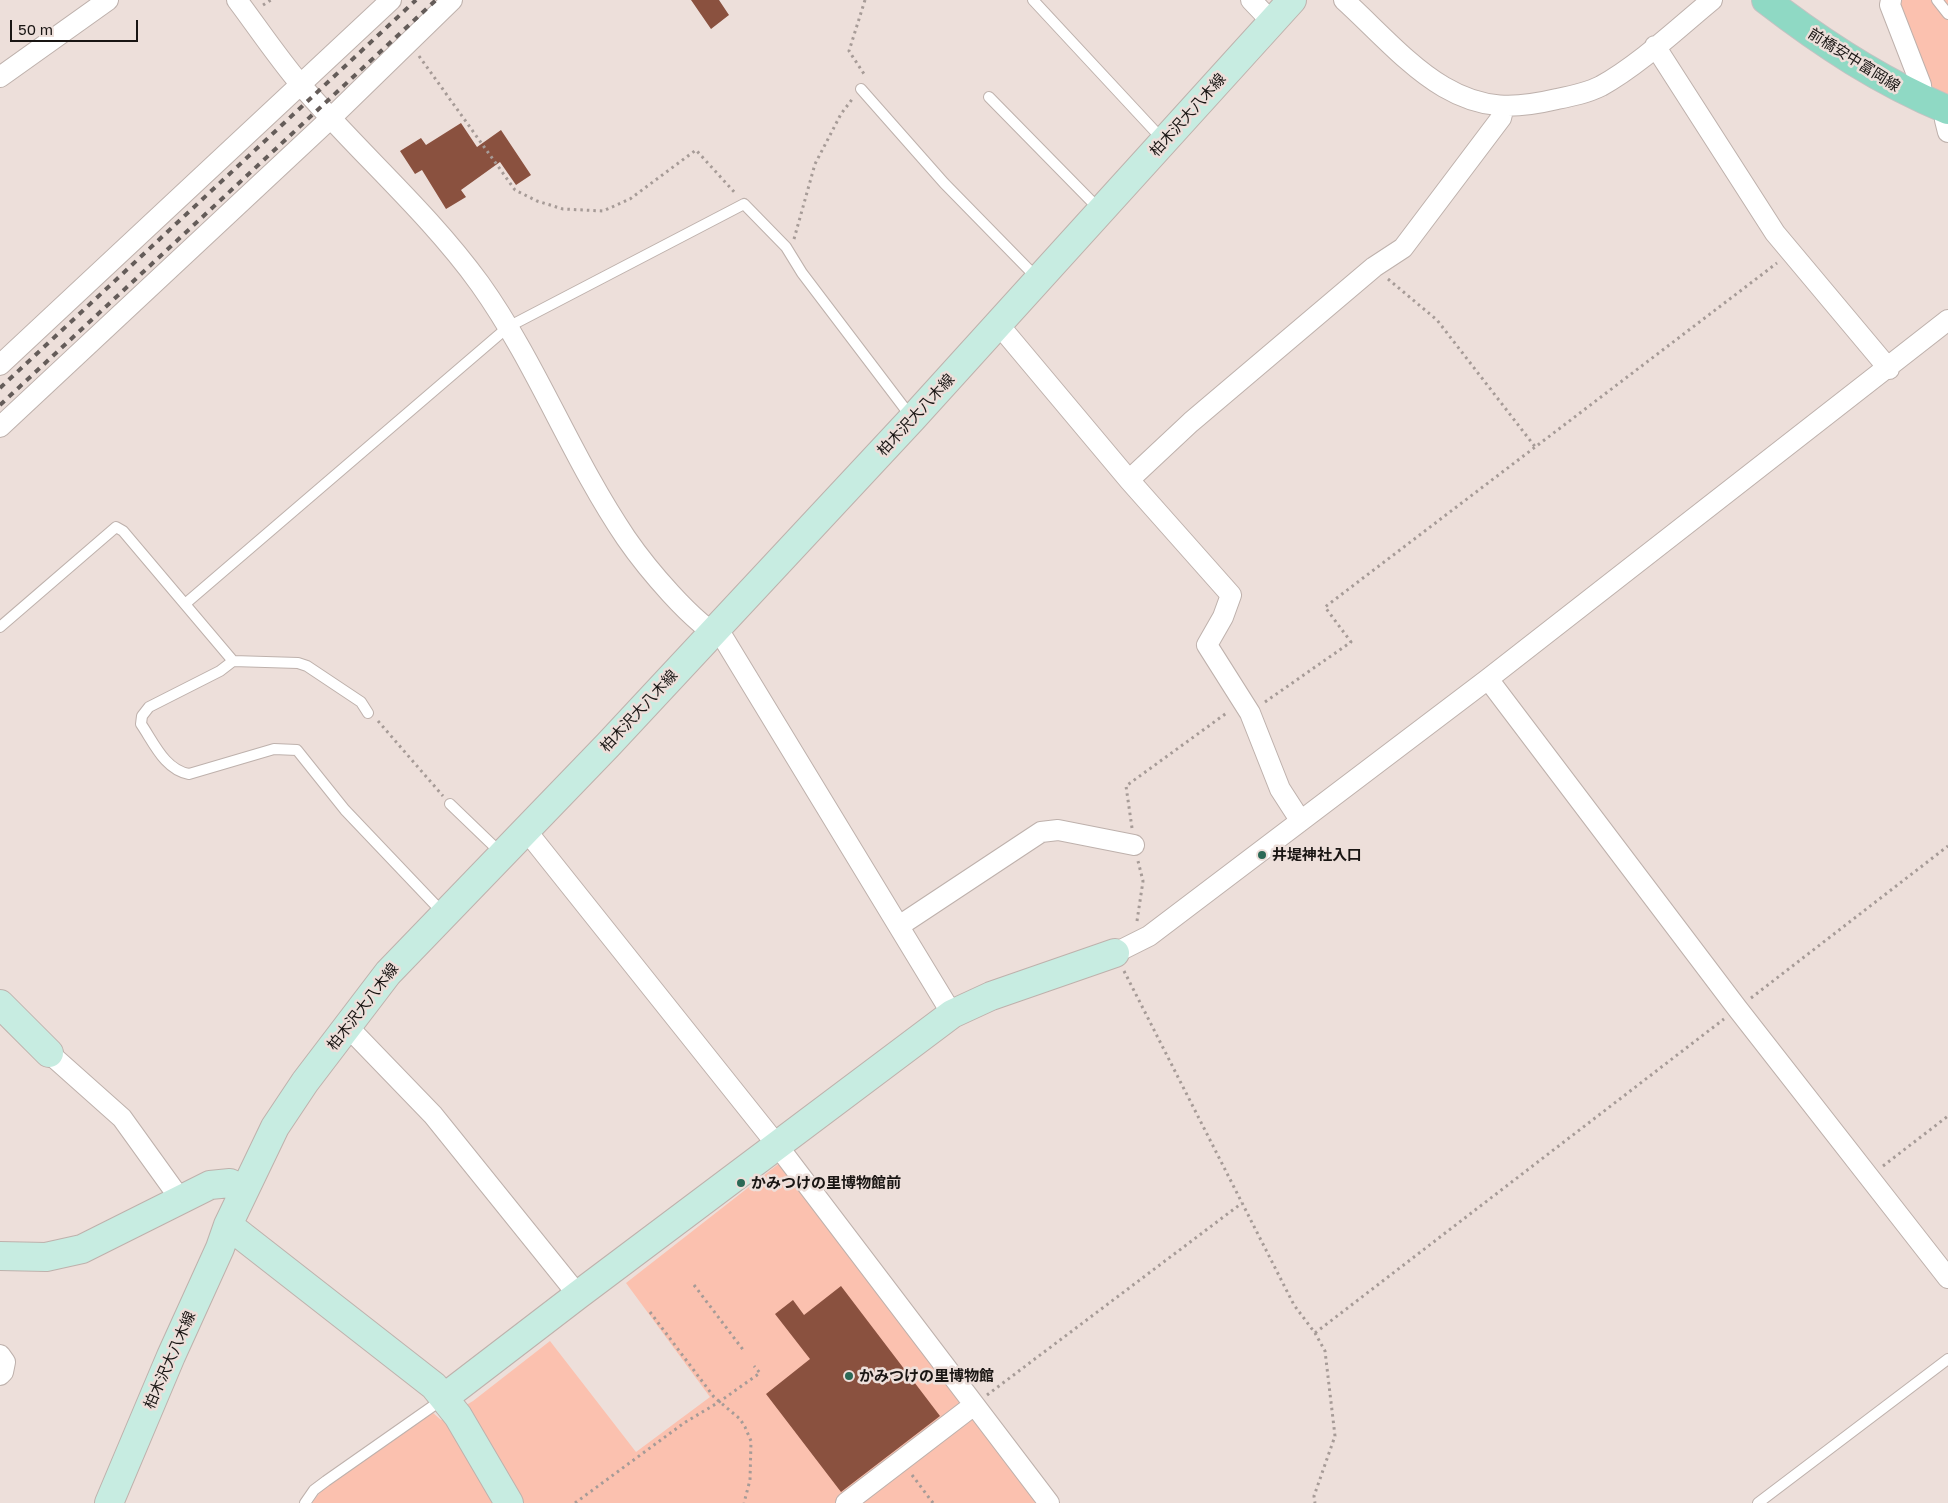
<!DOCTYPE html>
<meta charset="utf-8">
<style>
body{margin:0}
#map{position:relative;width:1948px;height:1503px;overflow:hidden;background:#eddfda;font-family:"Golos Text",sans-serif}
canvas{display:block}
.scale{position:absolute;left:10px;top:20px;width:128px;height:22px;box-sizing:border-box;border:2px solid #191513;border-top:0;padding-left:6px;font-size:15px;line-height:18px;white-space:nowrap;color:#191513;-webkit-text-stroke:4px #eddfda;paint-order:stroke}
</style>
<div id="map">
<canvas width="1948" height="1503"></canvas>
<div class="scale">50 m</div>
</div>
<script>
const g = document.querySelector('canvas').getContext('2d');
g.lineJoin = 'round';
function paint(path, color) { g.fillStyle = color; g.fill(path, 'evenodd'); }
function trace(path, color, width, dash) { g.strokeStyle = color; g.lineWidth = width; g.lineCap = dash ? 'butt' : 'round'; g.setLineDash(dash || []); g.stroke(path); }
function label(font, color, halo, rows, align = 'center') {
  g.font = font + ' "Golos Text","Noto Sans JP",sans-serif'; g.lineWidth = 5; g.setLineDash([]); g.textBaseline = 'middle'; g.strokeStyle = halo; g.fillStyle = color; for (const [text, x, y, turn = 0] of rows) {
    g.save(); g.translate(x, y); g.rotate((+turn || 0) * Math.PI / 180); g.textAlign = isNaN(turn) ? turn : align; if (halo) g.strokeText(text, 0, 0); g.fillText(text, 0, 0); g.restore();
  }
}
const green = new Path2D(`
 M1900,0H1948V99L1927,85L1899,7Z
 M781,1162L1041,1503H312L324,1487L432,1412L441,1420L473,1401L550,1341L636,1452L710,1397L626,1283Z`);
const building = new Path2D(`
 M691,0H719L729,15L711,29Z
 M461,123L477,147L501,130L531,175L516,185L500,162L461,190L466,197L446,209L422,170L415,174L400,151L421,138L426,145Z
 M841,1286L940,1416L841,1492L766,1394L810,1359L775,1314L793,1300L804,1315Z`);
const path = new Path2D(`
 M865,0L849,51L866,77
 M263,5L271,0
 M419,56L515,190L537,201L563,209L603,211L630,199L696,150L736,194
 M794,239L815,164L841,114L853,98
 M1388,279L1437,320L1536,448
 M1265,702L1351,642L1325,607L1777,263
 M378,721L443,796
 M1132,828L1126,786L1228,712
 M1137,921L1143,881L1138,861
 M1124,971L1294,1305L1315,1333L1325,1351L1335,1436L1314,1496L1315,1503
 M1751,998L1948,846
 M1883,1166L1948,1116
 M694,1285L744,1351
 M650,1312L714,1397L740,1419L745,1427L751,1441L750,1480L744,1503
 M1315,1333L1724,1019
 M987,1395L1242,1203
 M912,1475L933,1503
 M575,1503L684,1423L719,1402L760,1373L754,1366`);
const lane = new Path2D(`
 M1033,0L1164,141
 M1937,0L1948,14
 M861,89L944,183L1038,279
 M989,97L1100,210
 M185,604L508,327L744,204L786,247L802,273L912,418
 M0,627L116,527L123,531L233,661
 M368,713L361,702L307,666L298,663L233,661L220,671L149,707L142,716L141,724C154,743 165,770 189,774L274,749L297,750L345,810L443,913
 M450,804L502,854
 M305,1503L314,1490L326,1481L443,1399
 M1758,1503L1948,1359`);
const street = new Path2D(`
 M237,0C258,28 278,58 301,85C359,153 427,211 480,284C537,364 571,457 626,538C646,567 693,624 724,639L952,1014
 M1251,0L1272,22
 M1344,0C1374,27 1409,67 1444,87C1483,110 1515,109 1557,99C1572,96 1587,93 1601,86C1639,65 1678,28 1712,0
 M1891,0L1890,5L1921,85L1922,99
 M1655,46L1775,233L1889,369
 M0,77L108,0
 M1947,109L1945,120L1948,132
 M999,325L1129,480L1231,595L1223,617L1207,645L1250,713L1280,789L1300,820
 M0,365L391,0
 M0,427L331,118L452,0
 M1129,480L1191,422L1374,267L1403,248L1501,118L1504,106
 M1488,679L1737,1008L1948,1278
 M525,829L777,1145L1049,1503
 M899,926L1041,832L1058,830L1134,845
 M1115,953L1149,936L1488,679L1948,320
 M348,1027L433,1115L578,1295
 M49,1053L122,1118L181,1200
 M0,1355L5,1362L3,1372L0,1375
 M846,1503L974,1405`);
const secondary = new Path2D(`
 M0,1004L49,1053
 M228,1225L434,1386L458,1416L509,1503
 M0,1256L46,1257L82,1249L210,1185L230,1183L244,1191
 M445,1397L578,1295L952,1014L991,996L1115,953
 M109,1503L171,1356L220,1248L228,1225L275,1127L305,1082L388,973L608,745L912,419L1292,0`);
const primary = new Path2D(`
 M1766,0C1823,44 1881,82 1948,110`);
const rail = new Path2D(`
 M0,388L416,0
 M0,405L436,0`);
const markers = [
 [1262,855,5,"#2b6956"],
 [741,1183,5,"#2b6956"],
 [849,1376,5,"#2b6956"]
];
const streetNames = [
 ["前橋安中富岡線",1854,60,32],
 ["柏木沢大八木線",1188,115,-48],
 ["柏木沢大八木線",916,415,-47],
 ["柏木沢大八木線",639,711,-47],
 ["柏木沢大八木線",363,1007,-52],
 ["柏木沢大八木線",170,1360,-66]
];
const poiNames = [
 ["井堤神社入口",1272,855],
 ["かみつけの里博物館前",751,1183],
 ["かみつけの里博物館",859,1376]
];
paint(green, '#fbc1af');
paint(building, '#8a513f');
trace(lane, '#beb1ac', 12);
trace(street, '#beb1ac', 22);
trace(secondary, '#beb1ac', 30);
trace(primary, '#c3c2c2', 30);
trace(path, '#a69b97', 3, [2.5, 4]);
trace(lane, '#fff', 10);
trace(street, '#fff', 20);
trace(secondary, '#c7ece1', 28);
trace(primary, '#8fd9c4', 28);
trace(rail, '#645c59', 4, [6, 6]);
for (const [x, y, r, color] of markers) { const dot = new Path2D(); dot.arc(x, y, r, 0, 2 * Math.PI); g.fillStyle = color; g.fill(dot); trace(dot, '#eddfda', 2); }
label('15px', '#191513', '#eddfda', streetNames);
label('bold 15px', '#191513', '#eddfda', poiNames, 'left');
</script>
